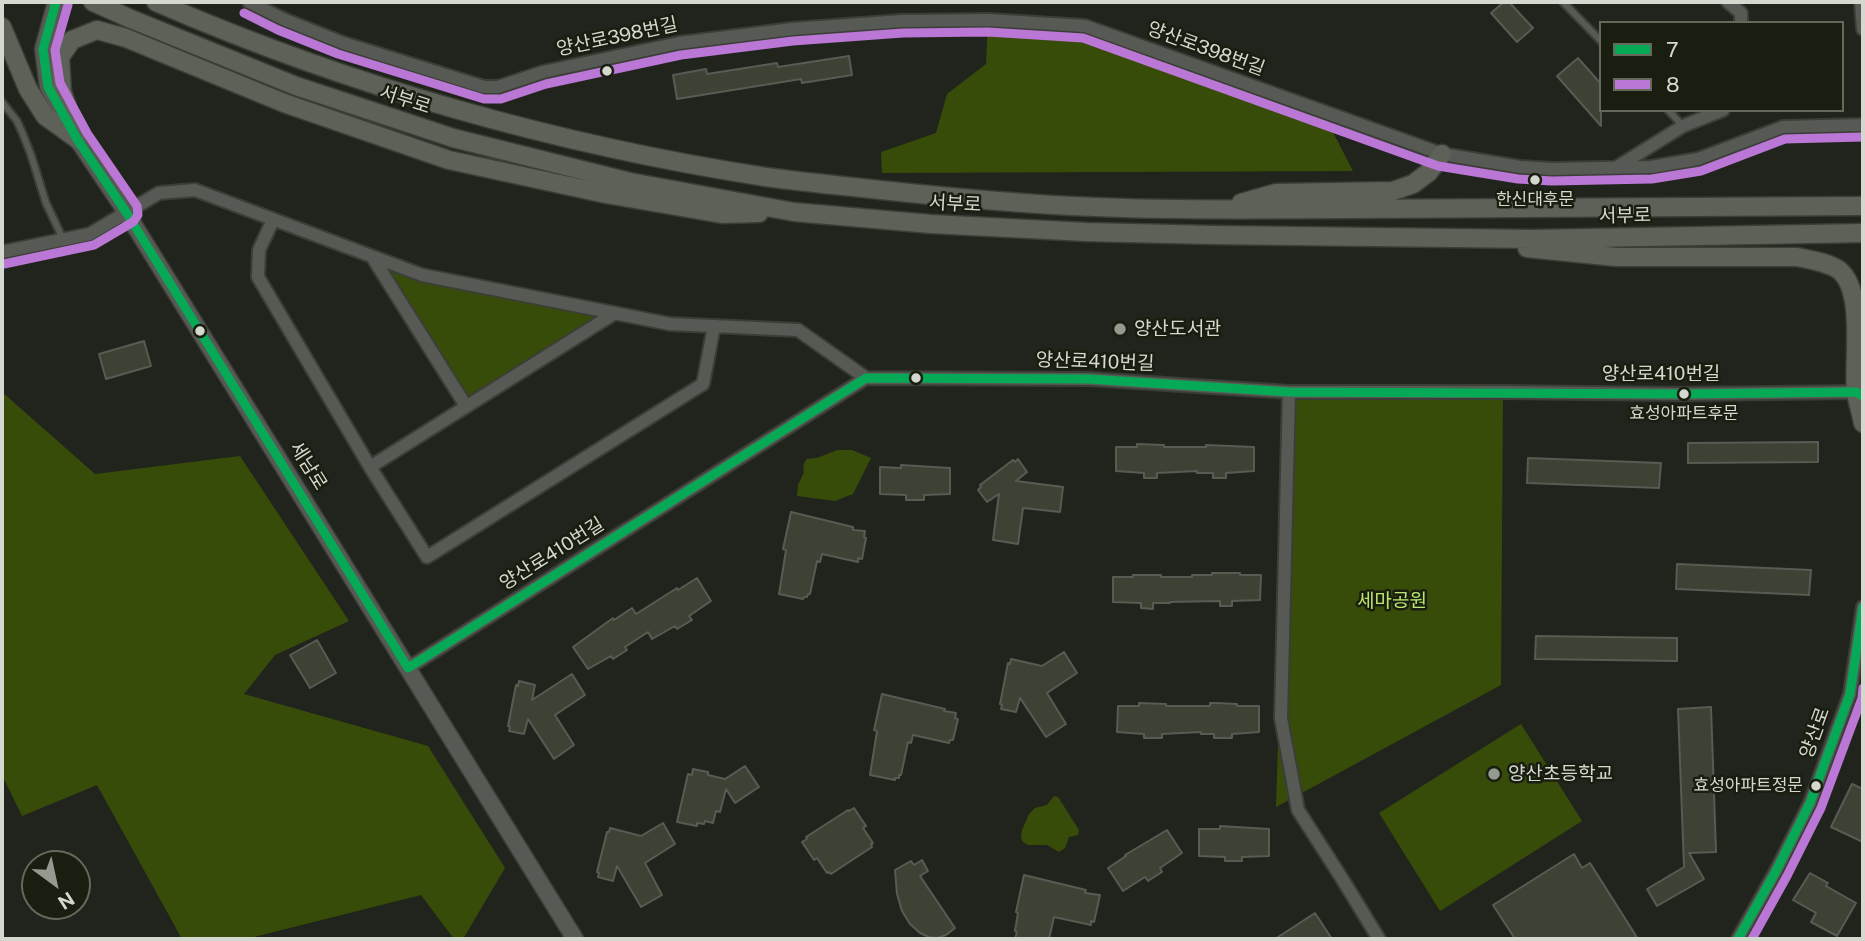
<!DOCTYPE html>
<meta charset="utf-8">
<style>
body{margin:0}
#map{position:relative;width:1865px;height:941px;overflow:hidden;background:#21241c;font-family:"Public Sans",sans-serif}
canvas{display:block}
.frame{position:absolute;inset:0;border:4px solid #d4d9cf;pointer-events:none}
.legend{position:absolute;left:1599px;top:21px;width:245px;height:91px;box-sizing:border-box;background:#191e10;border:2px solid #64695c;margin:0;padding:9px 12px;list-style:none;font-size:21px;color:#d4d9cf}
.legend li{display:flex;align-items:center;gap:14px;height:35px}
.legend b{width:35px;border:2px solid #64695c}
.north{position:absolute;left:21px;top:850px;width:70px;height:70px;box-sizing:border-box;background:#191e10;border:2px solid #64695c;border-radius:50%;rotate:147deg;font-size:19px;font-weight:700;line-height:28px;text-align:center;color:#d4d9cf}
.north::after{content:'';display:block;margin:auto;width:24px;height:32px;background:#959a90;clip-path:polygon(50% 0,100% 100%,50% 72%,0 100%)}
</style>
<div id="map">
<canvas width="1865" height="941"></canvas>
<div class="frame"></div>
<ul class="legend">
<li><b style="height:9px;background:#06aa56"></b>7</li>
<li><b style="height:9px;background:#ba77d6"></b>8</li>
</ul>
<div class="north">N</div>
</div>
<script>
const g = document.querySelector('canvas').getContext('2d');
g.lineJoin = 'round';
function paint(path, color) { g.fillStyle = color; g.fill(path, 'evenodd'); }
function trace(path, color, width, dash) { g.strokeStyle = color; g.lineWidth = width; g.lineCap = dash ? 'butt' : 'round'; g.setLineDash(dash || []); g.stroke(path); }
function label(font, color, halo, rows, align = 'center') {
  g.font = font + ' "Public Sans","Noto Sans KR",sans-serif'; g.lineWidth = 5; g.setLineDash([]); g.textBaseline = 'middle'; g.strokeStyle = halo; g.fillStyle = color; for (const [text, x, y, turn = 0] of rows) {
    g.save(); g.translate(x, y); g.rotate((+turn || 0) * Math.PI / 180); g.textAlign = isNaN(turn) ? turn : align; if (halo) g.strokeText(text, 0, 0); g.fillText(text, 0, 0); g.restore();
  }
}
const green = new Path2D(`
 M988,20L1085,26L1322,111L1353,171L882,173L881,152L936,133L947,94L986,64Z
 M373,258L615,313L466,406Z
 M2,392L95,474L240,456L349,621L275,655L244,694L428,746L505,868L463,939H454L421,895L246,939H182L97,785L22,816L2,775Z
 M1289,392H1503L1501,685L1276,807Z
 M837,450H852L871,458L853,494L835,501L797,496L798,485L804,472C803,466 803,463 807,459L817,458Z
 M1521,724L1582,821L1440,911L1379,813Z
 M1054,796L1058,797L1079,830L1078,835L1069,837L1065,848L1059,852L1047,845H1028L1023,842L1021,838L1022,830L1029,814L1035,808L1047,805Z`);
const building = new Path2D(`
 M1504,2H1509L1533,28L1517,42L1491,13Z
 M849,56L852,75L802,83L801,79L677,99L673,75L706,69L707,74L777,63L778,67Z
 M1578,58L1601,84V126L1557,76Z
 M144,341L151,366L106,379L99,354Z
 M1818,442V462L1688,463V443Z
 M1137,444L1164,445V447H1206V445L1254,447V471L1226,473V478H1213V473H1197V471L1157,473V478H1144V473L1116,471V447H1137Z
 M1528,458L1661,463L1659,488L1527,483Z
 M1018,459L1027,472L1016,481L1063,487L1060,512L1023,508L1018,544L993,540L999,494L987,502L978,490L981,487L980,485L1013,460L1015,462Z
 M901,465L950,468V494L924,495V500H906V495L880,494V467L901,468Z
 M791,512L853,527V530L865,531L864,537L866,538L862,559L858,558V562L822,554L820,562L817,561L810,594H808L807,597H804L803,599L779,594L786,550L783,549Z
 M1677,564L1811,570L1809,595L1676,589Z
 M1212,573H1240V575H1261L1260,600L1232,601V606H1220V601L1170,602V603H1153V609L1141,608V603L1113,602V577H1133V575H1161V577H1192V575H1212Z
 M697,578L711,601L689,616L692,620L677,629L675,626L652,639L648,632L625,647L627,650L613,659L611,656L588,669L573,647L613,618L614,620L632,608L636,614L677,588L678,590Z
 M1536,636L1677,638V661L1535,659Z
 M317,640L336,673L310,688L290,655Z
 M1064,652L1077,673L1047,693L1066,724L1046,737L1020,698L1016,712L1001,709L1002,705L1000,704L1008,663L1010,664L1011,659L1042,666Z
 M572,674L585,695L555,715L574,745L554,759L528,719L524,734L509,731L510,727L508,726L516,685L518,686L519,681L535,685L532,700Z
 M882,694L945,709L944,711L956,713L955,718L958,719L953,740H950L949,743L913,735L911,743L908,742L901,775H899V778H895V780L870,775L877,731L874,730Z
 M1139,703L1166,704V706H1210V703H1217L1237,704V706H1259V732L1232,734V738H1214V734H1201V732L1162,734V738H1144V734L1117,732L1118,706H1139Z
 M1711,707L1716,852L1689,853L1704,879L1657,906L1647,889L1684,867L1678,709Z
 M745,766L759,787L735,803L726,789L720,812L716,811L713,823L705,821L704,824L697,823V826L677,822L688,774L692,775L693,769L708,772V775L725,779Z
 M1852,784L1863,789V842L1831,827Z
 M854,808L866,826L863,828L873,843L871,844L872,847L831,874L829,872L827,873L817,858L814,860L802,842L807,839L806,837L848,810L849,811Z
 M663,823L675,844L645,863L662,895L641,907L617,866L613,881L598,877L599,873L597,872L607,832H609L610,828L641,836Z
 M1220,826L1269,829V856L1242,857V861H1225V857L1199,856V829H1220Z
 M1167,830L1182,853L1160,868L1162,872L1148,881L1145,877L1123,891L1108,868L1126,856L1125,855Z
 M1574,854L1582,868L1590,863L1638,939H1515L1493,905Z
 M922,860L928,871L920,876L955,928L946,935L937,938L929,937L920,933L910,924L902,911L897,894L895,870L911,861L914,865Z
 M1810,873L1828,883L1826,886L1856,903L1837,936L1811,922L1816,913L1793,900Z
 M1024,875L1086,890L1085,893L1100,895L1094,922L1091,921V925L1054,917L1049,939H1015L1017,932L1015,931L1018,913L1016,912Z
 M1315,913L1332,939H1275Z`);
const service = new Path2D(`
 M1563,2L1601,41
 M2,102L17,121L22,132L31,155L46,203L63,239
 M1668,110L1683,126`);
const minor = new Path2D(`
 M249,2L283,19L343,43L484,87H498L543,72L679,43L792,29L902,21L988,20L1085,26L1442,154L1520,167L1552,169L1651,167L1698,159L1783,127L1863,125
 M1728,2L1741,13V23
 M1861,2L1863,29
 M1617,167L1683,126L1723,110
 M273,220L259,250L258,277L370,467L427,557L703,384L714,326
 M2,252L90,234L159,193L195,190L422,275L670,324L798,330L866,378
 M373,258L466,406
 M1289,392L1281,718L1298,810L1341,877L1379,939
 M370,467L615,313
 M408,668L866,378L1089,379L1289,392H1503L1682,394L1856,392L1863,396
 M1738,939L1776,871L1810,803L1850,694L1863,607`);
const tertiary = new Path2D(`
 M56,2L43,49L48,87L77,139L126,212L575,939`);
const secondary = new Path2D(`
 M93,2L131,19L296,86L453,138L630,182L794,212L931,224L1086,232L1214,235L1533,239L1863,233
 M156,2C349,86 558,145 766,177C795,181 824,184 853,187C934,196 1015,204 1096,207C1180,211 1265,209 1349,209C1520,209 1692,206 1863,206
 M2,27L28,89L45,116L77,139
 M77,139L62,91L60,57L72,40L97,30L126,38L284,103L449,160L606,194L722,214L759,213
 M1241,203L1276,193L1393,191L1413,184L1429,172L1442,154
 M1527,248L1616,257H1797C1811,260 1827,262 1839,270C1865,291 1853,358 1856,391C1857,401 1861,412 1863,423`);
const bus1 = new Path2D(`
 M56,2L43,49L48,87L77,139L126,212L408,668L866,378L1089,379L1289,392L1682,394L1856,392L1863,396
 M1738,939L1776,871L1810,803L1850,694L1863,607`);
const bus2 = new Path2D(`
 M244,13L278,30L338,54L484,99H501L546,84L681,55L793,41L903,33L988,32L1083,38L1438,166L1518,179L1552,181L1652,179L1701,171L1785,139L1863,137
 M4,264L94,245L133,222L138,215L137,206L87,133L60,83L55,50L68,5
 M1752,939L1787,876L1821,808L1862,698L1863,688`);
const markers = [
 [607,71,6,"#d4d9cf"],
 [1535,180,6,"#d4d9cf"],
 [1120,329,7,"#959a90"],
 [200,331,6,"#d4d9cf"],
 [916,378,6,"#d4d9cf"],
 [1684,394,6,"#d4d9cf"],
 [1494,774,7,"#959a90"],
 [1816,786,6,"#d4d9cf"]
];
const busNames = [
 ["한신대후문",1535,200],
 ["효성아파트후문",1684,414],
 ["효성아파트정문",1803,786,"right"]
];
const streetNames = [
 ["양산로398번길",617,37,-12],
 ["양산로398번길",1206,49,20],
 ["서부로",405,100,18],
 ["서부로",955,204,3],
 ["서부로",1625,216,-1],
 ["양산로410번길",1095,362,2],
 ["양산로410번길",1661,374],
 ["세남로",308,466,58],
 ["양산로410번길",552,554,-32],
 ["양산로",1815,733,-70]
];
const poiNames = [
 ["양산도서관",1134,329],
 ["양산초등학교",1508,774]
];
const parkNames = [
 ["세마공원",1392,601]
];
paint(green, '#384c09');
paint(building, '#3d4234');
trace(building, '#585b54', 2);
trace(service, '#3b3e37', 10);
trace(minor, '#3b3e37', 16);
trace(tertiary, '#3b3e37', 19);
trace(secondary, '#3b3e37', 21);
trace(service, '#575a54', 6);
trace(minor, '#575a54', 12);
trace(tertiary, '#575a54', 16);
trace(secondary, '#5d6158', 18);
trace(bus1, '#06aa56', 9);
trace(bus2, '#ba77d6', 9);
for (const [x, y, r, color] of markers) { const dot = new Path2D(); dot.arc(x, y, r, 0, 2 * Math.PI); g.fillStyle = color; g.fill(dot); trace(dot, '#191e10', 2.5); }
label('17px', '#d4d9cf', '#191e10', busNames);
label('19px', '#d4d9cf', '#191e10', streetNames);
label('19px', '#d4d9cf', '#191e10', poiNames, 'left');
label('19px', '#bae56b', '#191e10', parkNames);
</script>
